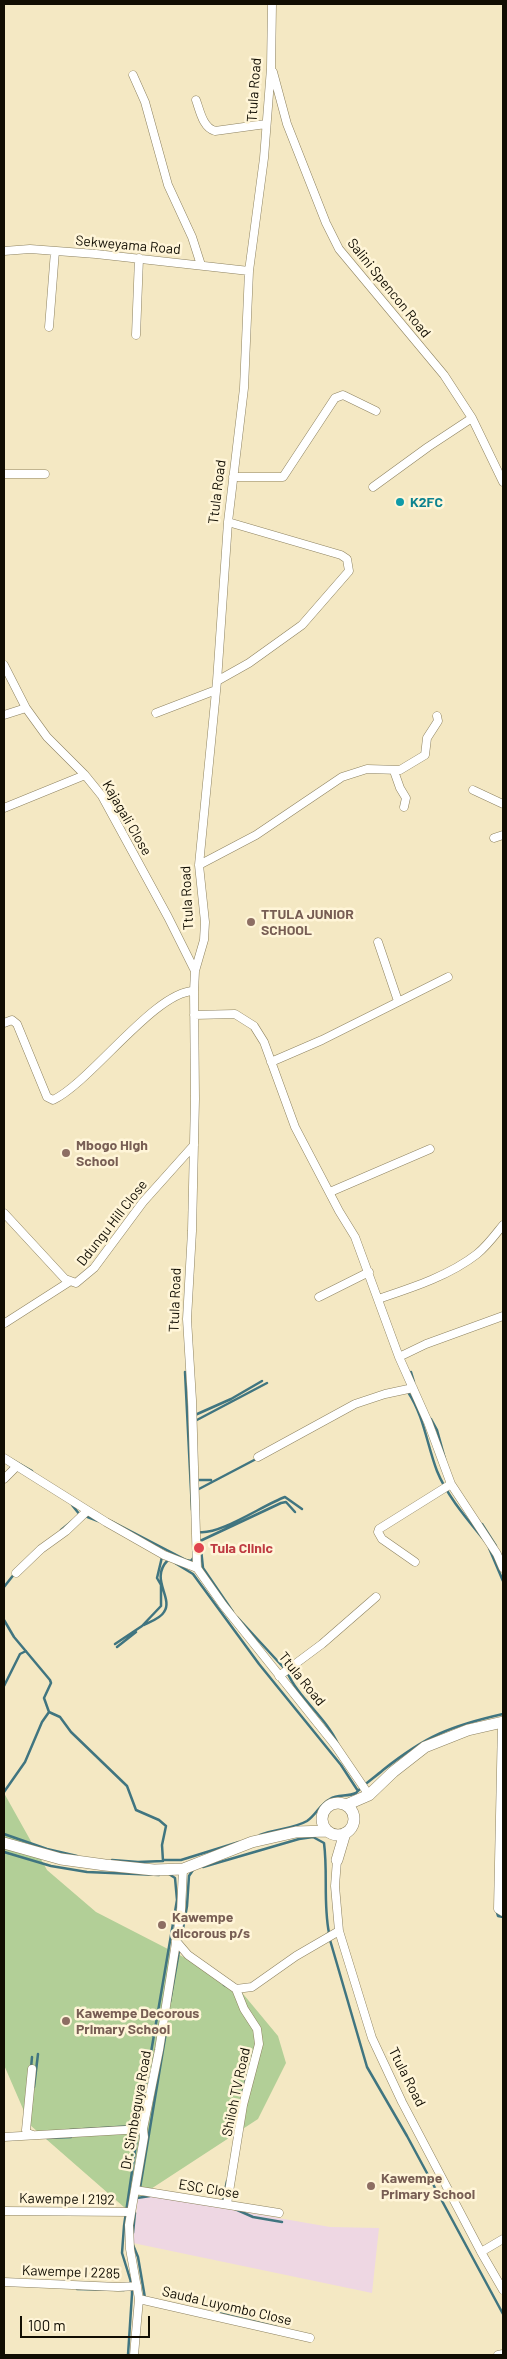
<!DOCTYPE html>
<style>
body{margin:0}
#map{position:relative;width:507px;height:2359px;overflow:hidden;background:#f4e8c3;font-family:Barlow,sans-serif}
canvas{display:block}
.frame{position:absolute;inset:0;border:5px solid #110d02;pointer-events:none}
.scale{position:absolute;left:20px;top:2316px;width:130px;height:22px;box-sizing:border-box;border:2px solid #110d02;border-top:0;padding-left:6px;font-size:15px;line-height:18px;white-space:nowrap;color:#110d02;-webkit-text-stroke:4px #fff5d8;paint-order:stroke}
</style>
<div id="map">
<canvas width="507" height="2359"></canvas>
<div class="frame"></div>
<div class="scale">100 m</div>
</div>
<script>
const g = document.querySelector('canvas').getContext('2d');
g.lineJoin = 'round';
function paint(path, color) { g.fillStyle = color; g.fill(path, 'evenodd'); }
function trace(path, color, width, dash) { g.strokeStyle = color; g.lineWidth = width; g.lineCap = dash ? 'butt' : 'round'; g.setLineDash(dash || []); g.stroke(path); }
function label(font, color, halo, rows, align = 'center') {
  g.font = font + ' Barlow,sans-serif'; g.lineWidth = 5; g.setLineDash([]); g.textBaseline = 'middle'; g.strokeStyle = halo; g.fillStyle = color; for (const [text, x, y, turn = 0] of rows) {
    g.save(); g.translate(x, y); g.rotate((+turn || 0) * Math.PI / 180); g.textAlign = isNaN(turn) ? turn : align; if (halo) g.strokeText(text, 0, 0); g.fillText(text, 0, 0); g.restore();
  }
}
const industrial = new Path2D(`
 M152,2196L330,2227L379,2228L372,2293L133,2243L138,2197Z`);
const green = new Path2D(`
 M4,1793L47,1870L96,1912L234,1983L278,2036L286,2063L258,2119L134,2200L125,2208L30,2125L4,2065Z`);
const stream = new Path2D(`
 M185,1372L192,1510
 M411,1372L414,1382
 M408,1392C424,1416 427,1445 437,1471C447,1496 468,1520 485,1541
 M195,1415L231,1399L262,1381
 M431,1419L437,1430L445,1459
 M195,1421L267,1383
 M11,1459L32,1471
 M198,1480H211
 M197,1490L258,1458
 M72,1505L80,1515
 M85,1516L98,1521
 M111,1521L186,1560L191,1561L194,1557
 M482,1524L496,1546
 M61,1530L76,1518
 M199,1532C220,1535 263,1505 285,1497L302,1509
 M200,1540L203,1568L233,1612
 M200,1541L281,1503L286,1502L295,1512
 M489,1548L503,1581
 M175,1563L193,1574L259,1664L341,1765L358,1791
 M4,1587L15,1573
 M237,1617L284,1668L286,1667
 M4,1620L14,1637L50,1680L51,1683L44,1698L49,1712L60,1717L71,1732L127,1786L136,1810L159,1820L166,1826L162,1845L163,1861L138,1862L112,1860
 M144,1625C150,1622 161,1618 164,1612C174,1598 149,1579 168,1560
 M115,1644L142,1626L161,1606V1585L157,1578L162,1557
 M117,1647L136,1632
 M287,1672C299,1699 326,1717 338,1744
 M4,1686L20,1654L26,1651
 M4,1792L25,1762L42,1722L49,1712
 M4,1834L47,1849L77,1856
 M260,1835C275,1829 293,1829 307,1821C316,1815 320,1804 330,1799C338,1794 347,1797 356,1793C364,1784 374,1778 383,1770C426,1736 450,1726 503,1714
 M4,1852L51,1866L87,1872L159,1875
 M163,1860H181L239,1842
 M203,1867L299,1839L313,1837L324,1843C328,1873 323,1903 329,1933L327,1934
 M496,1909L498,1916L503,1917
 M330,1940L367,2067L407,2136L503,2314
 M224,1985L234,1990
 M170,2002L187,1906L189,1876L193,1870
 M31,2068L32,2057
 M34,2087L38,2054
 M242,2094L248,2073
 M70,2130L134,2126
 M47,2138L71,2137
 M140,2188L166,2032
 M137,2198L150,2196
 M223,2200L227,2181
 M235,2209L253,2217L282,2222
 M133,2233L135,2213
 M133,2245L138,2257L145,2298
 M128,2284L131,2282L122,2253L124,2226L140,2117L177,1900L175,1878L169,1874
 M77,2289L124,2290
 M214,2312L277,2327
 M128,2355L132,2294V2289H130`);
const street = new Path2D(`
 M272,4L271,68L264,158L249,271L244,388L228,522L217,681L199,865L205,922L204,940L195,971L194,991L195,1099L192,1231L187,1319L192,1400L197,1568L223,1605L335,1745L369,1795
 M273,72L287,124L326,223L339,249L444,375L472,418L503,482
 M133,75L145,102L168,185L192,237L201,265
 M196,100C200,111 203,128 215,131L266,124
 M4,251L30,249L96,254L249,271
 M49,327L55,251
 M136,335L139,258
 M4,474H45
 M233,477H283L335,398L343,395L376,411
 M373,487L428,447L472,418
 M4,665L26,708L47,737L85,775L102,796L168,917L195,971
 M217,681L249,663L302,625L349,571L347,559L341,555L228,522
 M156,713L216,690
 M4,715L26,708
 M394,771L400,788L406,798L404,807
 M473,790L503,804
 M4,808L85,775
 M494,838L503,835
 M199,865L256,835L342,777L367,769L400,770L425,755L427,738L438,721L437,716
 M378,942L398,1001
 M194,1015L235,1014L254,1026L264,1042L295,1127L339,1211L355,1237L399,1357L428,1422L451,1484L497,1554L503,1568
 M4,1023L12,1020L17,1024L47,1097L53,1100C91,1082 155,991 194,991
 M271,1062L322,1040L448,977
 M330,1192L430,1149
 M4,1213L65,1279L76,1283L94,1268L143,1202L194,1145
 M319,1297L369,1272
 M378,1299C411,1288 449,1276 477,1254C487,1246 495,1235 503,1225
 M5,1323L69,1282
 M399,1357L426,1344L503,1316
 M258,1457L355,1404L385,1394L413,1388
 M4,1458L106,1522L164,1555L197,1568
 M4,1479L16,1467
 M415,1562L382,1539L378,1532L379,1529L451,1484
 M16,1573L41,1549L66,1531L87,1511
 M279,1676L322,1644L376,1597
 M502,1723L498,1909L503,1912
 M337,1860L335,1886L339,1931L372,2038L402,2102L481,2252L503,2290
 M176,1941L188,1955L236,1989L252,1987L296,1956L339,1931
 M32,2069L26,2130L27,2133L33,2135
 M4,2137L143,2129
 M135,2190L279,2213
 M227,2204L243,2105L259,2044L257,2029L244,2009L236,1989
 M4,2211L131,2212
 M481,2252L503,2239
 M4,2282L118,2287L137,2286
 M139,2299L310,2338
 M134,2355L139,2299L130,2249L129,2225L144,2137L143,2129L159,2050L181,1911L183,1869
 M498,2355L503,2354`);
const secondary = new Path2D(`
 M322 1819a16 16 0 1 1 32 0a16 16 0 1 1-32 0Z
 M346,1805L369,1795L393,1772L425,1747L468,1730L503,1722
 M4,1843L61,1859L105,1865L154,1870L183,1869L252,1842L296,1832L327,1831
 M337,1860L345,1833`);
const markers = [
 [400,502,5,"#0f9aa8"],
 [251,922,5,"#8d6e63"],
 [66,1153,5,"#8d6e63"],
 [199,1548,6,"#e0444e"],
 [162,1925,5,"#8d6e63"],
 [66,2021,5,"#8d6e63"],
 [371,2186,5,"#8d6e63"]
];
const streetNames = [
 ["Ttula Road",254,90,-86],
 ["Sekweyama Road",128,245,5],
 ["Salini Spencon Road",389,288,51],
 ["Ttula Road",217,492,-83],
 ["Kajagali Close",127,818,60],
 ["Ttula Road",187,898,-93],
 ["Ddungu Hill Close",112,1223,-52],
 ["Ttula Road",175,1300,-88],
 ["Ttula Road",302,1679,51],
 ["Ttula Road",407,2077,63],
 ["Shiloh TV Road",236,2092,-78],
 ["Dr. Simbeguya Road",136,2110,-80],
 ["ESC Close",209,2189,9],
 ["Kawempe I 2192",67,2199,1],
 ["Kawempe I 2285",71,2272,2],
 ["Sauda Luyombo Close",227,2306,13]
];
const cultureNames = [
 ["K2FC",410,502]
];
const educationNames = [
 ["TTULA JUNIOR",261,914],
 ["SCHOOL",261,930],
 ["Mbogo High",76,1145],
 ["School",76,1161],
 ["Kawempe",172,1917],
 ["dicorous p/s",172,1933],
 ["Kawempe Decorous",76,2013],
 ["Primary School",76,2029],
 ["Kawempe",381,2178],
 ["Primary School",381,2194]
];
const healthNames = [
 ["Tula Clinic",210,1548]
];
paint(industrial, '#eed7e3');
paint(green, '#b2cf97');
trace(stream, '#407580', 2.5);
trace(street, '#8d8260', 9);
trace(secondary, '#8d8260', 12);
trace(street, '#fff', 8);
trace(secondary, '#fff', 11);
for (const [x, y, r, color] of markers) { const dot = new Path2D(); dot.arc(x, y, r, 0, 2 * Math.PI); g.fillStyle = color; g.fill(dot); trace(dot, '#fff5d8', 2); }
label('14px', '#110d02', '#fff5d8', streetNames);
label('bold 14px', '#0d838f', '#fff5d8', cultureNames, 'left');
label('bold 14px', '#785e54', '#fff5d8', educationNames, 'left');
label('bold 14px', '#be3a42', '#fff5d8', healthNames, 'left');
</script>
